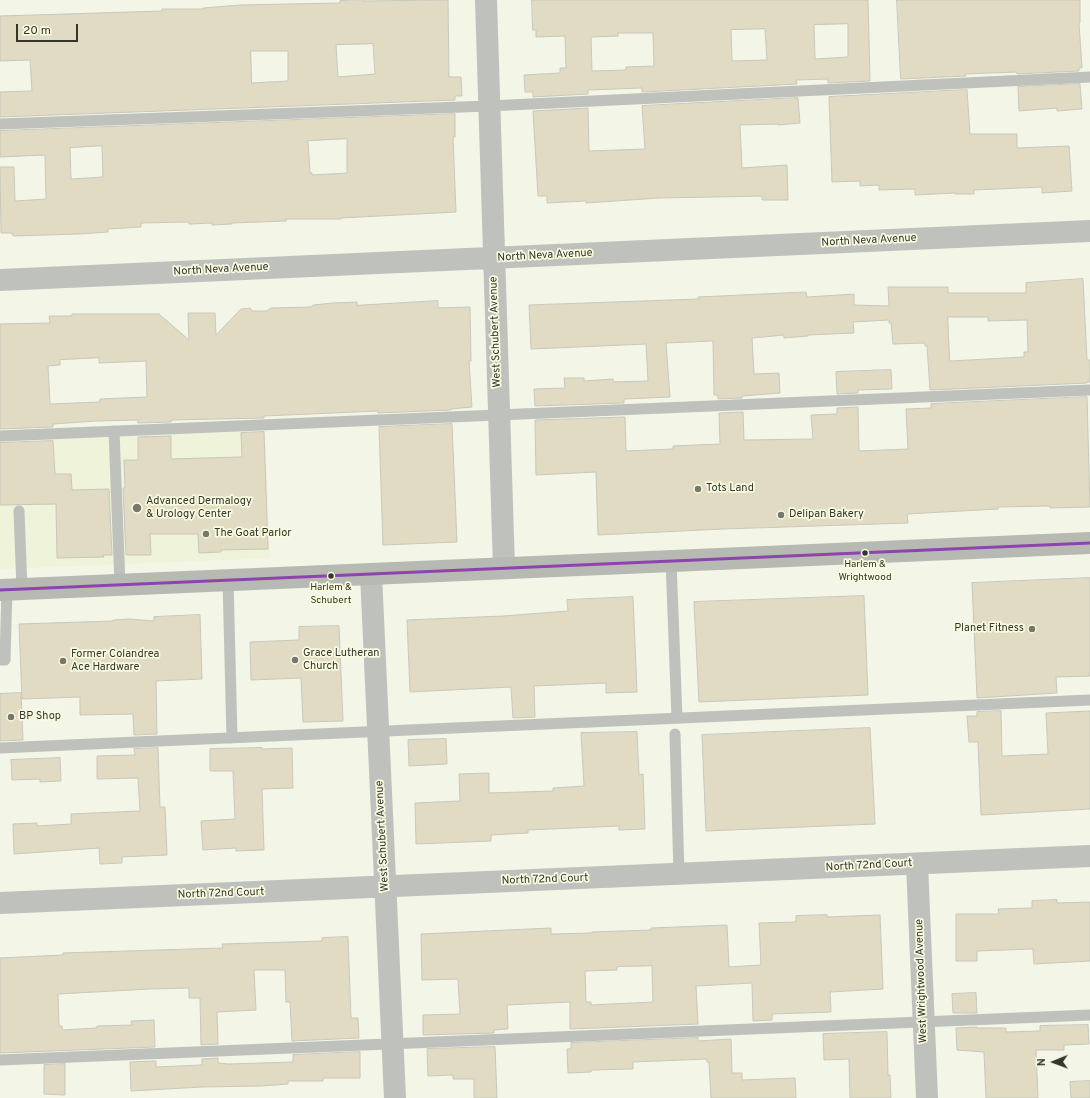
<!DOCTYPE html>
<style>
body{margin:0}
#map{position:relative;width:1090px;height:1098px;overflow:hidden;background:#f3f5e6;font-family:Overpass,sans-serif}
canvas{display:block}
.north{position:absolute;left:1034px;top:1042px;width:40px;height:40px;-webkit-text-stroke:3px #f8fbe0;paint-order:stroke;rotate:269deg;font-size:11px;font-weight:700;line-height:16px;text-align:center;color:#34352b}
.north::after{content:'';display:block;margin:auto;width:14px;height:18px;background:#34352b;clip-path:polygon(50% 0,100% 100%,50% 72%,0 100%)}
.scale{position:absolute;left:16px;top:24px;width:62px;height:18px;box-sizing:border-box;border:2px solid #34352b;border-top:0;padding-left:5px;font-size:12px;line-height:14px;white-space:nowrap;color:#34352b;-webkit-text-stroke:3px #f8fbe0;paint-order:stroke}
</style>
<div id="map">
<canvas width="1090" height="1098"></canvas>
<div class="north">N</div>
<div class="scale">20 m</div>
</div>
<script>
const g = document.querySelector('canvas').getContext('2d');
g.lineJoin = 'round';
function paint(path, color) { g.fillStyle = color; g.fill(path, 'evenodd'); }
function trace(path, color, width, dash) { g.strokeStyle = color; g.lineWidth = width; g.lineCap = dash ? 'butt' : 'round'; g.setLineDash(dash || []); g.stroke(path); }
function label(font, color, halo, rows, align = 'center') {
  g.font = font + ' Overpass,sans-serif'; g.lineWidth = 3.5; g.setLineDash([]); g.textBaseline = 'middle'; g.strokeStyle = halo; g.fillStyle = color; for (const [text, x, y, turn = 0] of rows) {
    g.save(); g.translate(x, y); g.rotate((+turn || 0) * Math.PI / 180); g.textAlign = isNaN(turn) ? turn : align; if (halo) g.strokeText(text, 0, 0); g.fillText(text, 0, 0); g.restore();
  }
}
const built = new Path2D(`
 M265,429L270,558L0,569V440Z`);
const building = new Path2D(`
 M363,0V1L448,0L449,77H461L462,96H455V100L0,117V92L32,91L30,60L0,61V16L162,11V9H203V8L240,5L340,3V1ZM373,44L375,74L338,77L336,45ZM251,51H288V81L252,83Z
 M532,0H868L870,81L828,83V79L796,80L797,84L642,92V88L588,90V94L533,97V92H525L524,75L560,73V68H566L565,36L536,37V30H533ZM848,24V57L815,59L814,25ZM765,29L767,60L732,61L731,30ZM618,33H653L654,66L626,67V70L592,71L591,37L618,36Z
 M897,0H1080V23H1079L1082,68H1079V71L1017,74V72L965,74L966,76L901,79Z
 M1080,84L1082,109L1057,111V108L1019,111L1018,87Z
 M967,90L970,134H1017V148L1069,146L1072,191L1042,193V187L974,190V194H955V193L915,195V189L879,190V185L860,186V181L832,182L829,97Z
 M798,98L800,123L778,125V124L740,125L742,168L787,165L788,200H762V196L715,197L659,198L586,203V201L547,203V196H538L533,111L588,108L589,151L645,149L642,106Z
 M455,114V137H453L456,212L341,218V219H286V221L232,223V224L212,225V223L189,224V222L141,223V227L108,229V232L80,234L13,236L12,233H1L0,167H14L15,201L46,199L45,155L0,157V131ZM347,139V173L312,175V173H310L308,141ZM102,146L103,177L71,179L70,148Z
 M1083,279L1087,360H1090V382H1087V383L930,390L927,346H925V343L893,344L891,323H889V320L853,322L854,333L808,335V336L784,338V335L752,338L754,374L779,373L780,393L742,396V398L718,399V395H714L713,341L666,343L670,397L624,399V403L535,406L534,389L565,388L564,378H584V381L613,379V382L648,381L646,344L531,349L529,305L699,299L698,297L806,292L807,297L854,294V305L889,306L888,287H948V293H1026V283ZM948,317H988V321L1027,320L1028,352H1024V357L950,361Z
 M438,301V308L470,307L471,361H469L472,407L451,409V410L378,413V411L264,416V418L171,420V422L138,423V420L96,421L53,424V427L0,429V324L50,323L49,316H72V314H159L189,340L188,313H215L216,335L241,309L250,308L252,311H267L271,308L311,307L313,305L333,303L357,302V305ZM99,358V363L146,361L147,397L100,399V402L50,404L48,366L60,365V360Z
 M891,370L892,389L858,390V393L837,394L836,372Z
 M1087,397L1090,507L1050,508V506L998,507V509L907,514L908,523L723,529L598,535L596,472L536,475L535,420L625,417L626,451L673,449V446L720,444L719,413L743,412L744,440L813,439L811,415L837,414V408L858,407L859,451L908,449L906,409L931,408V404Z
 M452,424L457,542L383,545L379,427Z
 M264,432L268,549L221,550V552L199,553L198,534H150L151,555H126L123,488H125L124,460H138V437L171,436V459L242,457L241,433Z
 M53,441L55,474H71L72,490L109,489L112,555H103L104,557L57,558L56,504L0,505V443Z
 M1090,578V676L1056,677L1057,693L977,698L972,583Z
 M864,596L868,695L699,702L694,602Z
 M633,597L637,692L606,693V683L534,686L535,717L513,718L511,687L410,692L407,620L503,616L568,611L567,600Z
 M200,615L202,679L156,681L157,734L134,735L133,714L80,715V697L22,699L19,624L113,621V620L129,619L154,621V617Z
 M339,626L343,721L303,722L301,678L251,680L250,642L299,640V627Z
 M21,693L23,740L0,741V694Z
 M1001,711L1002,756L1048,754L1046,713L1090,711V809L981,815L978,742H969L967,716H977V712Z
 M870,728L875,824L706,831L702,735Z
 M637,732L639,775L643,774L645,829L619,830V826L528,830V833L491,835V841L416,844L415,803L460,801L459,774L489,773V793L553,791V788L584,786L581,733Z
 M446,739L447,764L409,766L408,740Z
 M158,748L160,807H165L167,855L122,857V863L100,864L99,848L14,854L13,824L37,823V826L71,824V814L140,811L138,778L97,779V756L135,755L134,749Z
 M262,748V749L292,748L293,788L262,789L264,850L236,851V848L203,850L201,821L235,819L233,771H210V749Z
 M60,758L61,781L40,782V779L12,780L11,760Z
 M1057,900V903L1090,902V961L1034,964L1033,949L977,951V961H956V914H999L998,909L1032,908V901Z
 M827,915V917L880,915L883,989L830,992L831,1012L772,1014V1020L753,1021L752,983L696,986L698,1024L570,1029V1002L507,1005L508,1029L494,1030V1033L423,1035V1015L460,1014L458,979L422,980L421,934L551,928V934L592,933V932L651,930V928L727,925L729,967L761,965L759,923L796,922V916ZM652,966L653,1002L591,1005V1002H586L585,971L617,970V967Z
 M348,937L351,1018H358L359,1038L292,1041L290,1002H286L285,970H254L256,1010L217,1012L218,1044L201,1045L200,998H189V988L150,989L58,994L59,1026H62V1030L97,1028V1026L132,1025L131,1021L154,1020L155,1047L0,1053V958L63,955V953L223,948L222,944L322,941V938Z
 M976,993L977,1013H953L952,994Z
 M1088,1025L1089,1044L1064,1045V1050H1036L1038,1098H986L984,1052L957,1050L956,1028L977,1027V1028H1006V1032L1040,1031V1026Z
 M887,1032L888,1075H890L891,1098H850L849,1059L824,1060L823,1034Z
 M698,1038V1041L731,1039L732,1073H742V1080L795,1078L796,1098H711L709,1062H707V1059L633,1062V1069L591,1070V1072L568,1073L567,1049H571V1043Z
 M495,1047L497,1098H474V1079H453V1075L428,1076L427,1049Z
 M360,1052V1078H323V1081H288V1084L261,1086L202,1087L131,1091L130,1062L156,1061V1067L202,1065V1059L218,1058V1063L229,1064L293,1062V1055Z
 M65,1064V1095L44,1094V1065Z
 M1090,1081V1098H1071L1070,1082Z`);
const lane = new Path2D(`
 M0,124L489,106L1090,77
 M114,431L120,585
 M0,436L1090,390
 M19,511L22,589
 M671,561L677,718
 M228,580L232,738
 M0,660H5L7,590
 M675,734L679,874
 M0,748L1090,700
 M0,1060L1090,1015`);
const street = new Path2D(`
 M486,0L504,568
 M0,280L1090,231
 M371,574L395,1098
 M917,864L927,1098
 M0,903L1090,856`);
const primary = new Path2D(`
 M0,590L1090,543`);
const bus1 = new Path2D(`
 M0,590L1090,543`);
const markers = [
 [698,489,4,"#77786c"],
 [137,508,5,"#77786c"],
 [781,515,4,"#77786c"],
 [206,534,4,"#77786c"],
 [865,553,3.5,"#34352b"],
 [331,576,3.5,"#34352b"],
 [1032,629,4,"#77786c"],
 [295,660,4,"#77786c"],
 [63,661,4,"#77786c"],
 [11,717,4,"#77786c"]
];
const busNames = [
 ["Harlem &",865,565],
 ["Wrightwood",865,578],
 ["Harlem &",331,588],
 ["Schubert",331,601]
];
const streetNames = [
 ["North Neva Avenue",869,241,-3],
 ["North Neva Avenue",545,256,-3],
 ["North Neva Avenue",221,270,-3],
 ["West Schubert Avenue",496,332,-92],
 ["West Schubert Avenue",383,836,-93],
 ["North 72nd Court",869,866,-3],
 ["North 72nd Court",545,880,-2],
 ["North 72nd Court",221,894,-2],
 ["West Wrightwood Avenue",922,981,-92]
];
const poiNames = [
 ["Tots Land",706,489],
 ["Advanced Dermalogy",146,502],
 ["& Urology Center",146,515],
 ["Delipan Bakery",789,515],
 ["The Goat Parlor",214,534],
 ["Planet Fitness",1024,629,"right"],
 ["Grace Lutheran",303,654],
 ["Church",303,667],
 ["Former Colandrea",71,655],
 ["Ace Hardware",71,668],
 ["BP Shop",19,717]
];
paint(built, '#eff3d9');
paint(building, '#e0dbc2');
trace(building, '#c8c7bc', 1);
trace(lane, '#bfc1bc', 11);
trace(street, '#bfc1bc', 22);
trace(primary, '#b7bab2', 22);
trace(bus1, '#8e44ad', 3);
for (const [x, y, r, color] of markers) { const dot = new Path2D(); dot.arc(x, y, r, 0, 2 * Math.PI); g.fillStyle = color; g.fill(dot); trace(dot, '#f8fbe0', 1.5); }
label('10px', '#34352b', '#f8fbe0', busNames);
label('11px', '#34352b', '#f8fbe0', streetNames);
label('11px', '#34352b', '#f8fbe0', poiNames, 'left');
</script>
